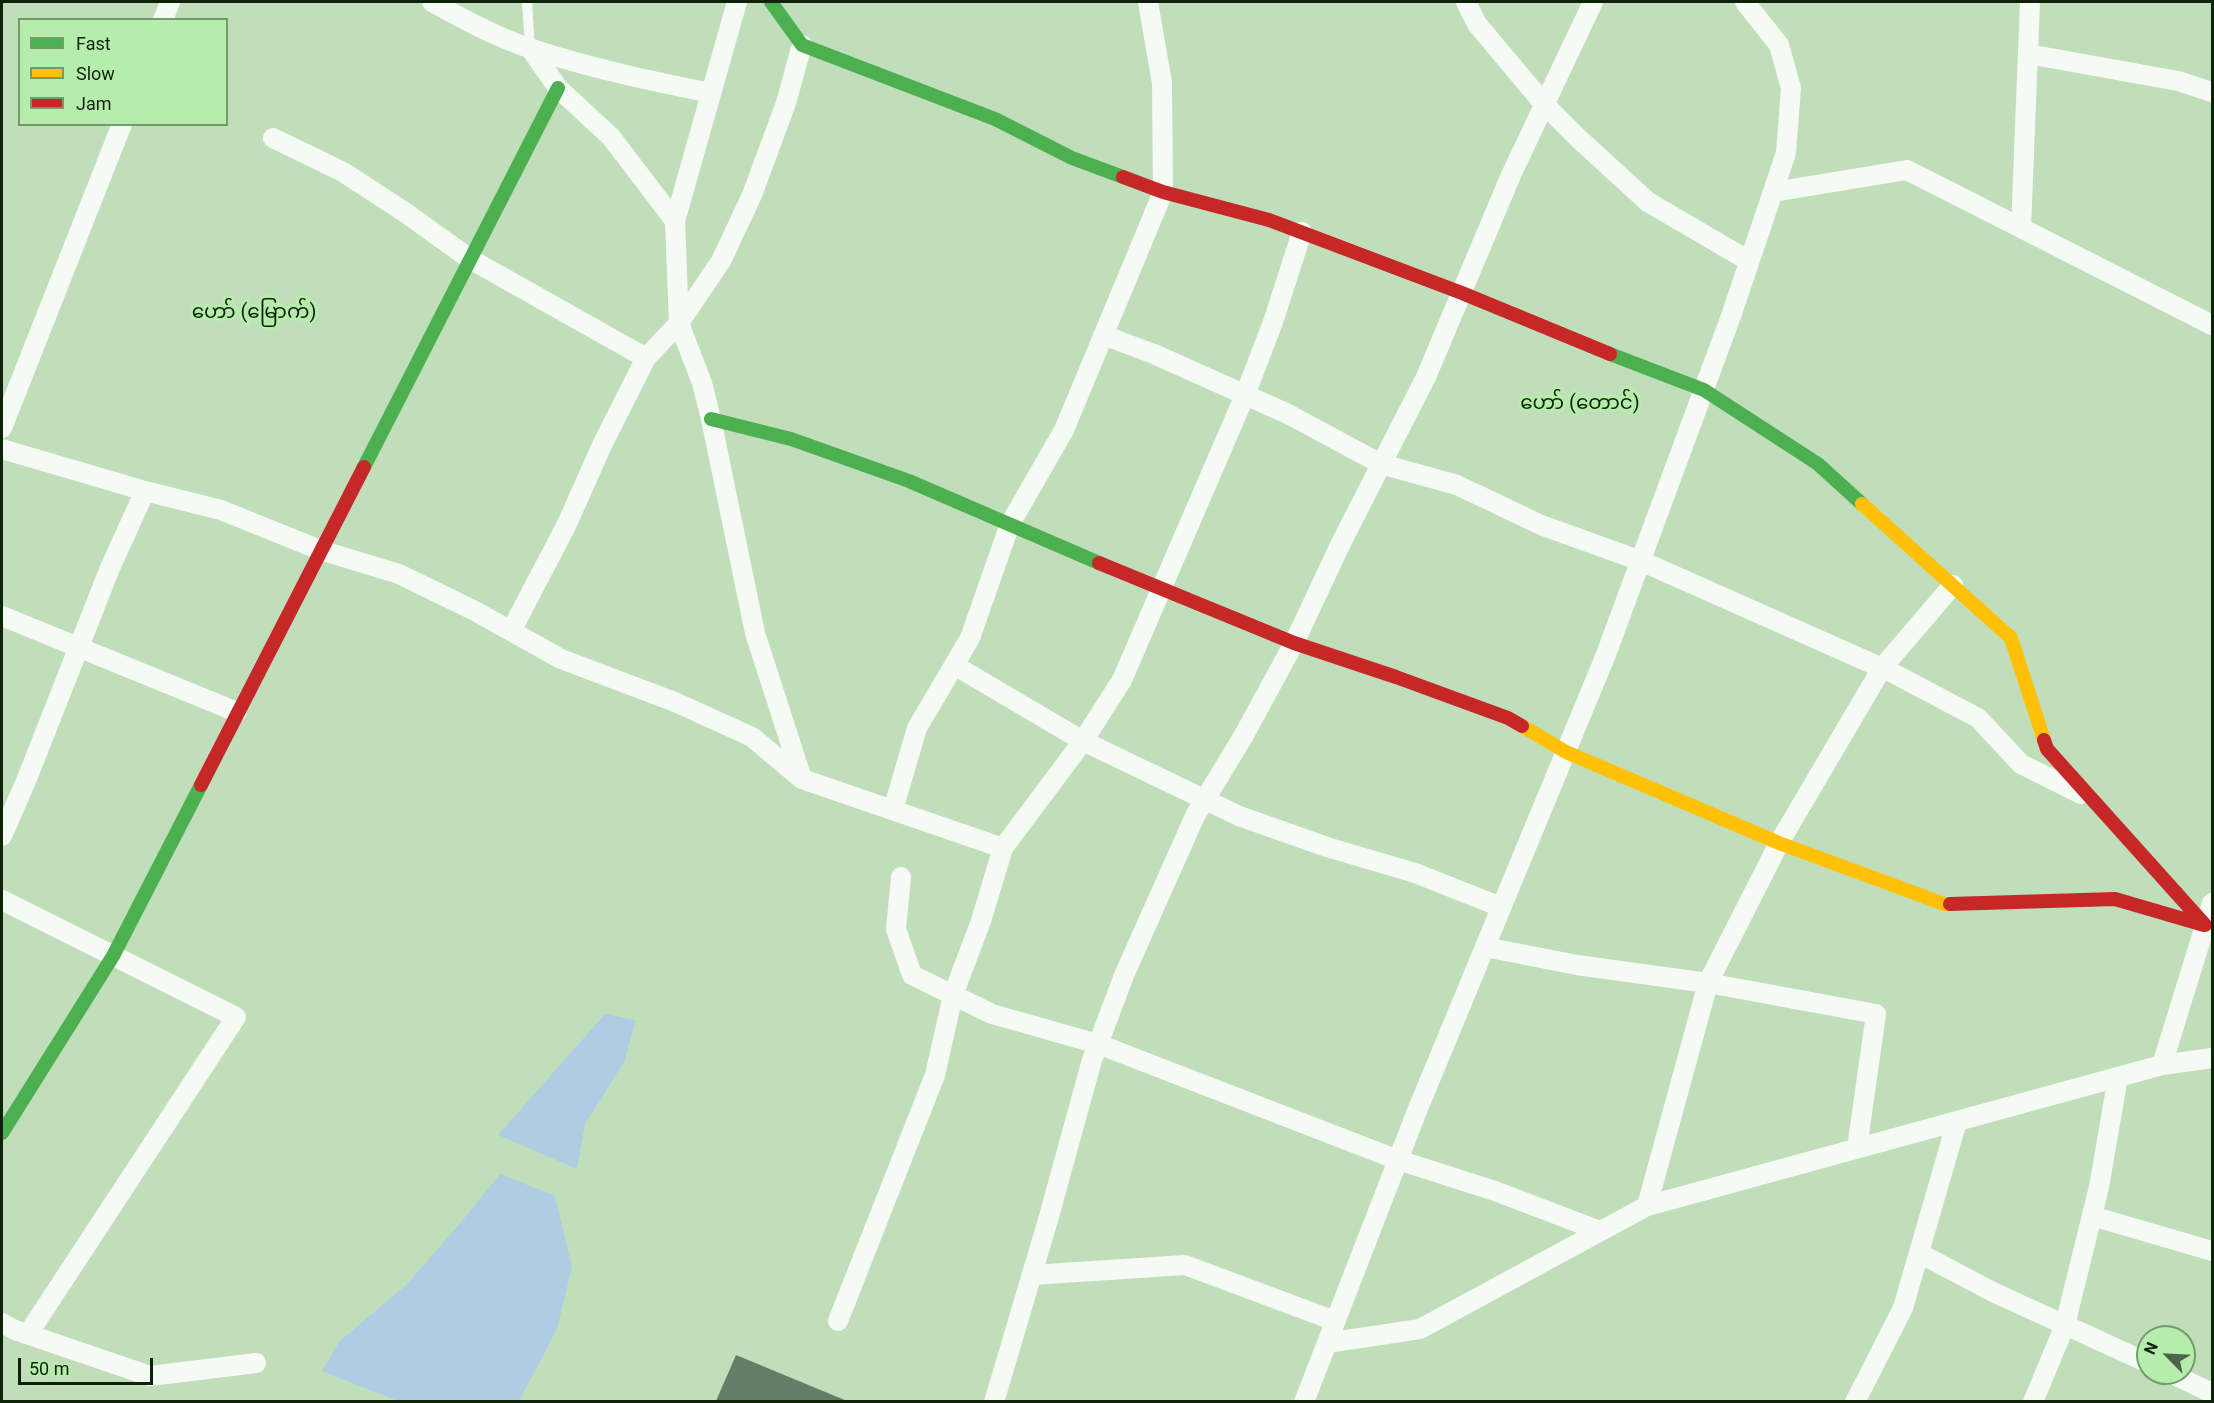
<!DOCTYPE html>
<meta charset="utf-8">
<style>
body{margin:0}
#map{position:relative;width:2214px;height:1403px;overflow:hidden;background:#c1debb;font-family:Roboto,sans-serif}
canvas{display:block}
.frame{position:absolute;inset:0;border:3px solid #0e220a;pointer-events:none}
.legend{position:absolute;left:18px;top:18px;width:210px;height:108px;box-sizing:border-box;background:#b7edac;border:2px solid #739c6b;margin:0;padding:8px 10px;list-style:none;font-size:18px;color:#0e220a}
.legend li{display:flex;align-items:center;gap:12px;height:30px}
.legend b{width:30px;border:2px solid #739c6b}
.north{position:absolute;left:2136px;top:1325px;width:60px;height:60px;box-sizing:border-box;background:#b7edac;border:2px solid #739c6b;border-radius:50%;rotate:294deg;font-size:16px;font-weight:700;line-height:24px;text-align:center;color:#0e220a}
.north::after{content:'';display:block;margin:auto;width:21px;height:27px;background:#4d6448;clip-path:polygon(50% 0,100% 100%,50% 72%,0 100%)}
.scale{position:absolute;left:18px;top:1358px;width:135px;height:27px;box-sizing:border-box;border:3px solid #0e220a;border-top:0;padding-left:8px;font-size:18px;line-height:21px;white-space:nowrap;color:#0e220a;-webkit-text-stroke:4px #b7edac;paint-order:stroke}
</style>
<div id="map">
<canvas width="2214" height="1403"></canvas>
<div class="frame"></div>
<ul class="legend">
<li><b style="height:8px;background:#4caf50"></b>Fast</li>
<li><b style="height:8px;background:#ffc107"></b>Slow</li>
<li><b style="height:8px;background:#c62828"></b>Jam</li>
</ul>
<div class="north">N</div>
<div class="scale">50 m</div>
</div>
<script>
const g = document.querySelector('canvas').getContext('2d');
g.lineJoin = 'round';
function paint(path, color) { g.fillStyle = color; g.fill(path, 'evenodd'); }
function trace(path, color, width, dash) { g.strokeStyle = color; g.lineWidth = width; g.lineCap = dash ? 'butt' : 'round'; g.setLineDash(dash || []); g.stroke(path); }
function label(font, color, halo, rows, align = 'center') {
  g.font = font + ' Roboto,"Noto Sans Myanmar",sans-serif'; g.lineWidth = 6; g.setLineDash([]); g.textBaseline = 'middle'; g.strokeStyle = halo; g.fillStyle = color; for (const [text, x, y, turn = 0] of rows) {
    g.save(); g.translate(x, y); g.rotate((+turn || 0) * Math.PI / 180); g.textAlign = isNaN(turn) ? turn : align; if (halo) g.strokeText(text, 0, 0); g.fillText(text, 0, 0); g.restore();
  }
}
const water = new Path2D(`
 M605,1014L636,1020L624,1062L585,1124L577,1169L498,1135Z
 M500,1174L555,1196L572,1267L557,1329L519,1401H398L322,1371L339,1342L406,1285L457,1227Z`);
const building = new Path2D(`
 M736,1355L847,1401H716Z`);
const lane = new Path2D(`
 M527,2L530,48`);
const street = new Path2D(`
 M432,2C463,19 498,38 532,49C590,68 651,81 711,93
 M1466,2L1477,24L1544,104L1578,138L1648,202L1749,261
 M163,20L170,2
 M530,48L558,88L611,137L675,221L679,323L702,383L711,419L755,633L802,779
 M2028,54L2178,81L2212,92
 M273,138L343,172L403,211L470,259L646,358
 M1773,192L1907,170L2212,325
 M675,221L737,2
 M2021,228L2030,2
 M1103,335L1154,354L1288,414L1381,464L1457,485L1541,525L1641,561L1891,672L1978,718L2021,764L2081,794
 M2,428L122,124
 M2,449L145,491L221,510L320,550L399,574L475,611L561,659L675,702L752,737L802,779L1003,848
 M2,616L237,712
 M511,631L566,526L603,443L646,358L679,323L721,261L752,195L786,103L802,45
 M954,665L1083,741L1239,816L1327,847L1415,873L1501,907
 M893,810L917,728L970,638L1010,524L1064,430L1163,192L1162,83L1148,2
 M2,836L26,781L110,568L145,491
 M901,877L896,929L912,975L992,1014L1098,1044L1398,1160L1495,1191L1600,1231
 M2,900L236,1017L28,1334
 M1485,947L1577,965L1708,983L1876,1014L1857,1148
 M2162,1065L2212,903
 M1647,1206L1708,983L1779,843L1882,668L1953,585
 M2092,1216L2212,1251
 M1919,1253L1993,1292L2148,1363
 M1032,1275L1185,1265L1335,1321
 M838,1321L935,1075L953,995L981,921L1003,848L1083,741L1122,680L1245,395L1273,322L1302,232
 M2,1323L15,1330L150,1376L256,1363
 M1327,1343L1420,1329L1647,1206L2162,1065L2212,1058
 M2170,1373L2212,1393
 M994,1402L1048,1220L1092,1060L1125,973L1195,816L1244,735L1294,643L1342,541L1426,377L1511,175L1593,2
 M1304,1402L1417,1111L1605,657L1731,316L1786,153L1791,88L1779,45L1745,2
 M1855,1402L1903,1308L1957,1121
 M2033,1402L2065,1325L2099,1187L2118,1077`);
const fast = new Path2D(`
 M771,2L802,45L995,119L1072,158L1123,177
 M1610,354L1704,390L1818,464L1862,504
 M711,419L791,439L909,481L1099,563
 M364,467L558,88
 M2,1133L113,956L201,785`);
const slow = new Path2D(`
 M1862,504L2011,638L2044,740
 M1522,726L1566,752L1779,843L1944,904H1950`);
const jam = new Path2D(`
 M1123,177L1163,192L1269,220L1462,293L1610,354
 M1099,563L1294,643L1396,677L1508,718L1522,726
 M2044,740L2047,749L2205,925
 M201,785L364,467
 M1950,904L2115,899L2204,925`);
const quarterNames = [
 ["ဟော် (မြောက်)",254,313],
 ["ဟော် (တောင်)",1580,404]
];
paint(water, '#afcce5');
paint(building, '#637e68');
trace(lane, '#f6faf5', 10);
trace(street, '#f6faf5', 20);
trace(fast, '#4caf50', 14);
trace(slow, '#ffc107', 14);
trace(jam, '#c62828', 14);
label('20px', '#0e220a', '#b7edac', quarterNames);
</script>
